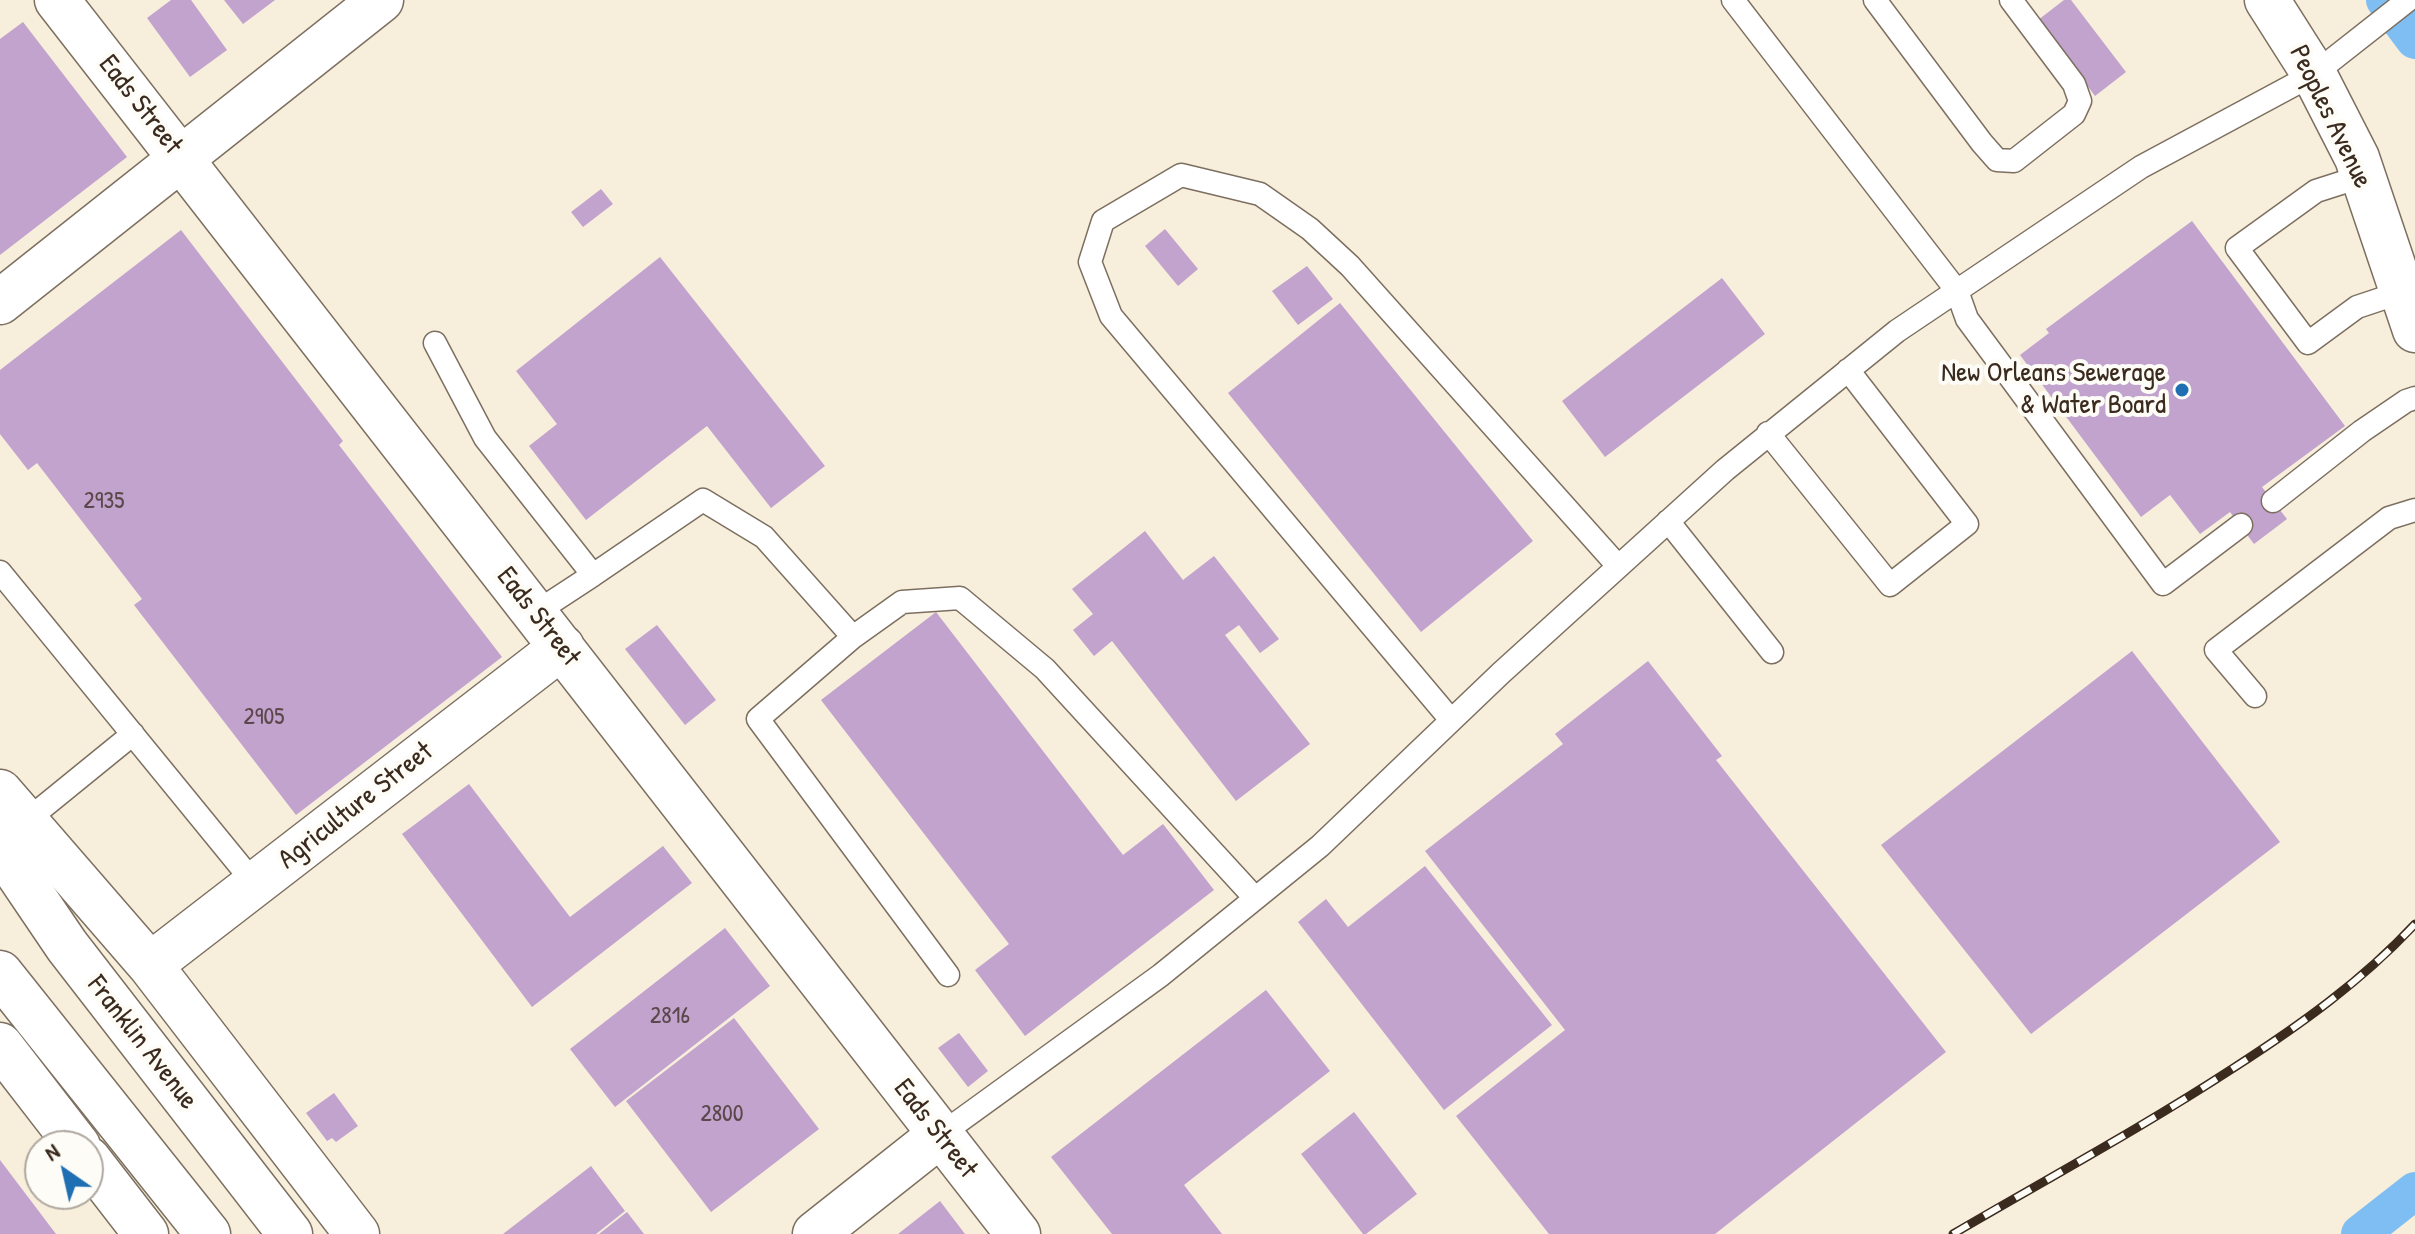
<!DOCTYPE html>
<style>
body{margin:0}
#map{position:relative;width:2415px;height:1234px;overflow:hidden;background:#f7eedb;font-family:"Patrick Hand",sans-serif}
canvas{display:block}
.north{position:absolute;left:24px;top:1130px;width:80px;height:80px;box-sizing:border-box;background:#fdfcf7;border:2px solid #afa8a0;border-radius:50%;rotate:326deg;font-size:22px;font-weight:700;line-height:32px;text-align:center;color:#3b2a1e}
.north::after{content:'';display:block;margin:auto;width:28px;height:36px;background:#1f6fb2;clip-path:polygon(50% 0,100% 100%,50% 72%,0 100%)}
</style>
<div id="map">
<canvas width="2415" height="1234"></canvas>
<div class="north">N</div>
</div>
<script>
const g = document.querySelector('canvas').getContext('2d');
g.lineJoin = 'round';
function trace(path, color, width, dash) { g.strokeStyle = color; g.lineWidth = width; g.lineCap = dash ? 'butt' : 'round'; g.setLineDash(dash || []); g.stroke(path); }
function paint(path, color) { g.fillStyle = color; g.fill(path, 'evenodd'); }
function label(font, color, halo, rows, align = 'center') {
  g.font = font + ' "Patrick Hand",sans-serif'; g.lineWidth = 8; g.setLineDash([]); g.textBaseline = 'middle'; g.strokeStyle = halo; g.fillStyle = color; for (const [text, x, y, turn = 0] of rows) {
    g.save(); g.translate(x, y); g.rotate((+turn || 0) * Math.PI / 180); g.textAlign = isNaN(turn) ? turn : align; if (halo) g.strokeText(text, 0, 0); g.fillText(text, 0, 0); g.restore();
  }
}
const canal = new Path2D(`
 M2385,0L2415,40
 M2360,1234L2415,1191`);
const building = new Path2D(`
 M171,0H191L227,50L190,77L147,18Z
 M224,0H275L243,24Z
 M2064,0H2071L2126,72L2095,96L2038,20Z
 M23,22L127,157L0,255V39Z
 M601,189L613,204L583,227L571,212Z
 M2192,221L2345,426L2262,487L2287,519L2254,544L2230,512L2200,534L2170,495L2141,517L2020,355L2049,333L2046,329Z
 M1165,229L1198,269L1178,286L1145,246Z
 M181,230L343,441L339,445L502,657L296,815L134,605L142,599L37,463L28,470L0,434V370Z
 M660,257L825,466L771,508L707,426L586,520L529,446L557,424L516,371Z
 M1307,266L1333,299L1298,325L1272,291Z
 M1722,278L1765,334L1605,457L1562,401Z
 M1340,303L1533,541L1421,632L1228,393Z
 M1145,531L1183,580L1214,556L1279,639L1260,653L1239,625L1225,635L1310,744L1236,801L1112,641L1094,656L1073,630L1093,614L1072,589Z
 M936,612L1123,855L1163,824L1214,890L1025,1036L975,970L1009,944L821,700Z
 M657,625L716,700L685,725L625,649Z
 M2132,651L2280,842L2031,1034L1881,845Z
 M1648,661L1722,756L1716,760L1946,1052L1715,1234H1549L1456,1116L1565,1030L1425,851L1563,744L1555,734Z
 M469,784L570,917L663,846L692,883L532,1007L402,834Z
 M1425,866L1552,1025L1444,1110L1298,922L1326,899L1348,927Z
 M725,928L770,986L615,1107L570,1049Z
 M1266,990L1330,1071L1184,1185L1222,1234H1112L1051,1157Z
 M734,1018L819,1129L711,1212L626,1101Z
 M959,1033L988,1071L968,1087L938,1048Z
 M334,1093L358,1126L336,1142L332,1138L327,1141L306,1113Z
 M1354,1112L1417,1194L1366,1234H1363L1301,1154Z
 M0,1160L56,1234H0Z
 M591,1166L625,1211L596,1234H503Z
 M940,1201L965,1234H898Z
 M627,1212L644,1234H599Z`);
const service = new Path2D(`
 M1733,0L1957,291L1967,319L2163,584L2241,525
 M1875,0L1982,143L1997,160L2014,161L2074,114L2080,101L2074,84L2011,0
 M2363,176L2316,191L2237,248L2308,343L2357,307L2402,292
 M435,343L485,438L593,575L703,500L764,537L853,637L902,602L960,598L1045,669L1255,898
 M1768,433L1890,585L1967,524L1848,370
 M2273,501L2362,431L2406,401L2415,398
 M1668,521L1772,652
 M0,572L255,884
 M535,613L593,575
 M853,637L758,719L948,975
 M2255,696L2216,650L2389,518L2415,510
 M1451,720L1111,316L1090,262L1103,221L1181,175L1260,194L1310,229L1350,266L1618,566
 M26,821L133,734
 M940,1135L1161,975L1320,846L1501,673L1725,470L1897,331L2141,167L2314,74L2408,0`);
const minor = new Path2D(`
 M57,0L1018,1234
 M2267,0L2314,74L2357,158L2415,330
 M0,302L381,0
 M0,792L150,965L357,1234
 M150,965L562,647
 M0,1045L78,1146
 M88,1159L146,1234
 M815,1234L940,1135`);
const tertiary = new Path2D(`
 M0,847L67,946L290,1234
 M0,973L208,1234`);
const rail = new Path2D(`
 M1953,1234C2047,1179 2143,1127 2235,1067C2300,1025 2362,981 2415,924`);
const markers = [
 [2182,390,8,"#1f6fb2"]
];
const numberNames = [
 ["2935",104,502],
 ["2905",264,718],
 ["2816",670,1017],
 ["2800",722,1115]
];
const streetNames = [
 ["Eads Street",140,105,52],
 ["Peoples Avenue",2330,117,64],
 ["Eads Street",538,617,52],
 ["Agriculture Street",356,806,-38],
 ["Franklin Avenue",142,1043,52],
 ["Eads Street",935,1129,52]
];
const poiNames = [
 ["New Orleans Sewerage",2166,374],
 ["& Water Board",2166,406]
];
trace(canal, '#7ebef3', 38);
paint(building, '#c1a3ce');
trace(service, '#7d6f60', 25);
trace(minor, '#7d6f60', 47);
trace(tertiary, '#7d6f60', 47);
trace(service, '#fff', 22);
trace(minor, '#fff', 44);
trace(tertiary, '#fff', 44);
trace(rail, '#3b2a1e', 9);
trace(rail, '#fdfcf7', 6, [18]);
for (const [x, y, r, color] of markers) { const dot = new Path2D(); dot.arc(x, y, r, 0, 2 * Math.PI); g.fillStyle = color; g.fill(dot); trace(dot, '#fdfcf7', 3); }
label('24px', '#5c484a', null, numberNames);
label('28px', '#3b2a1e', '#fdfcf7', streetNames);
label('28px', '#3b2a1e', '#fdfcf7', poiNames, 'right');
</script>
